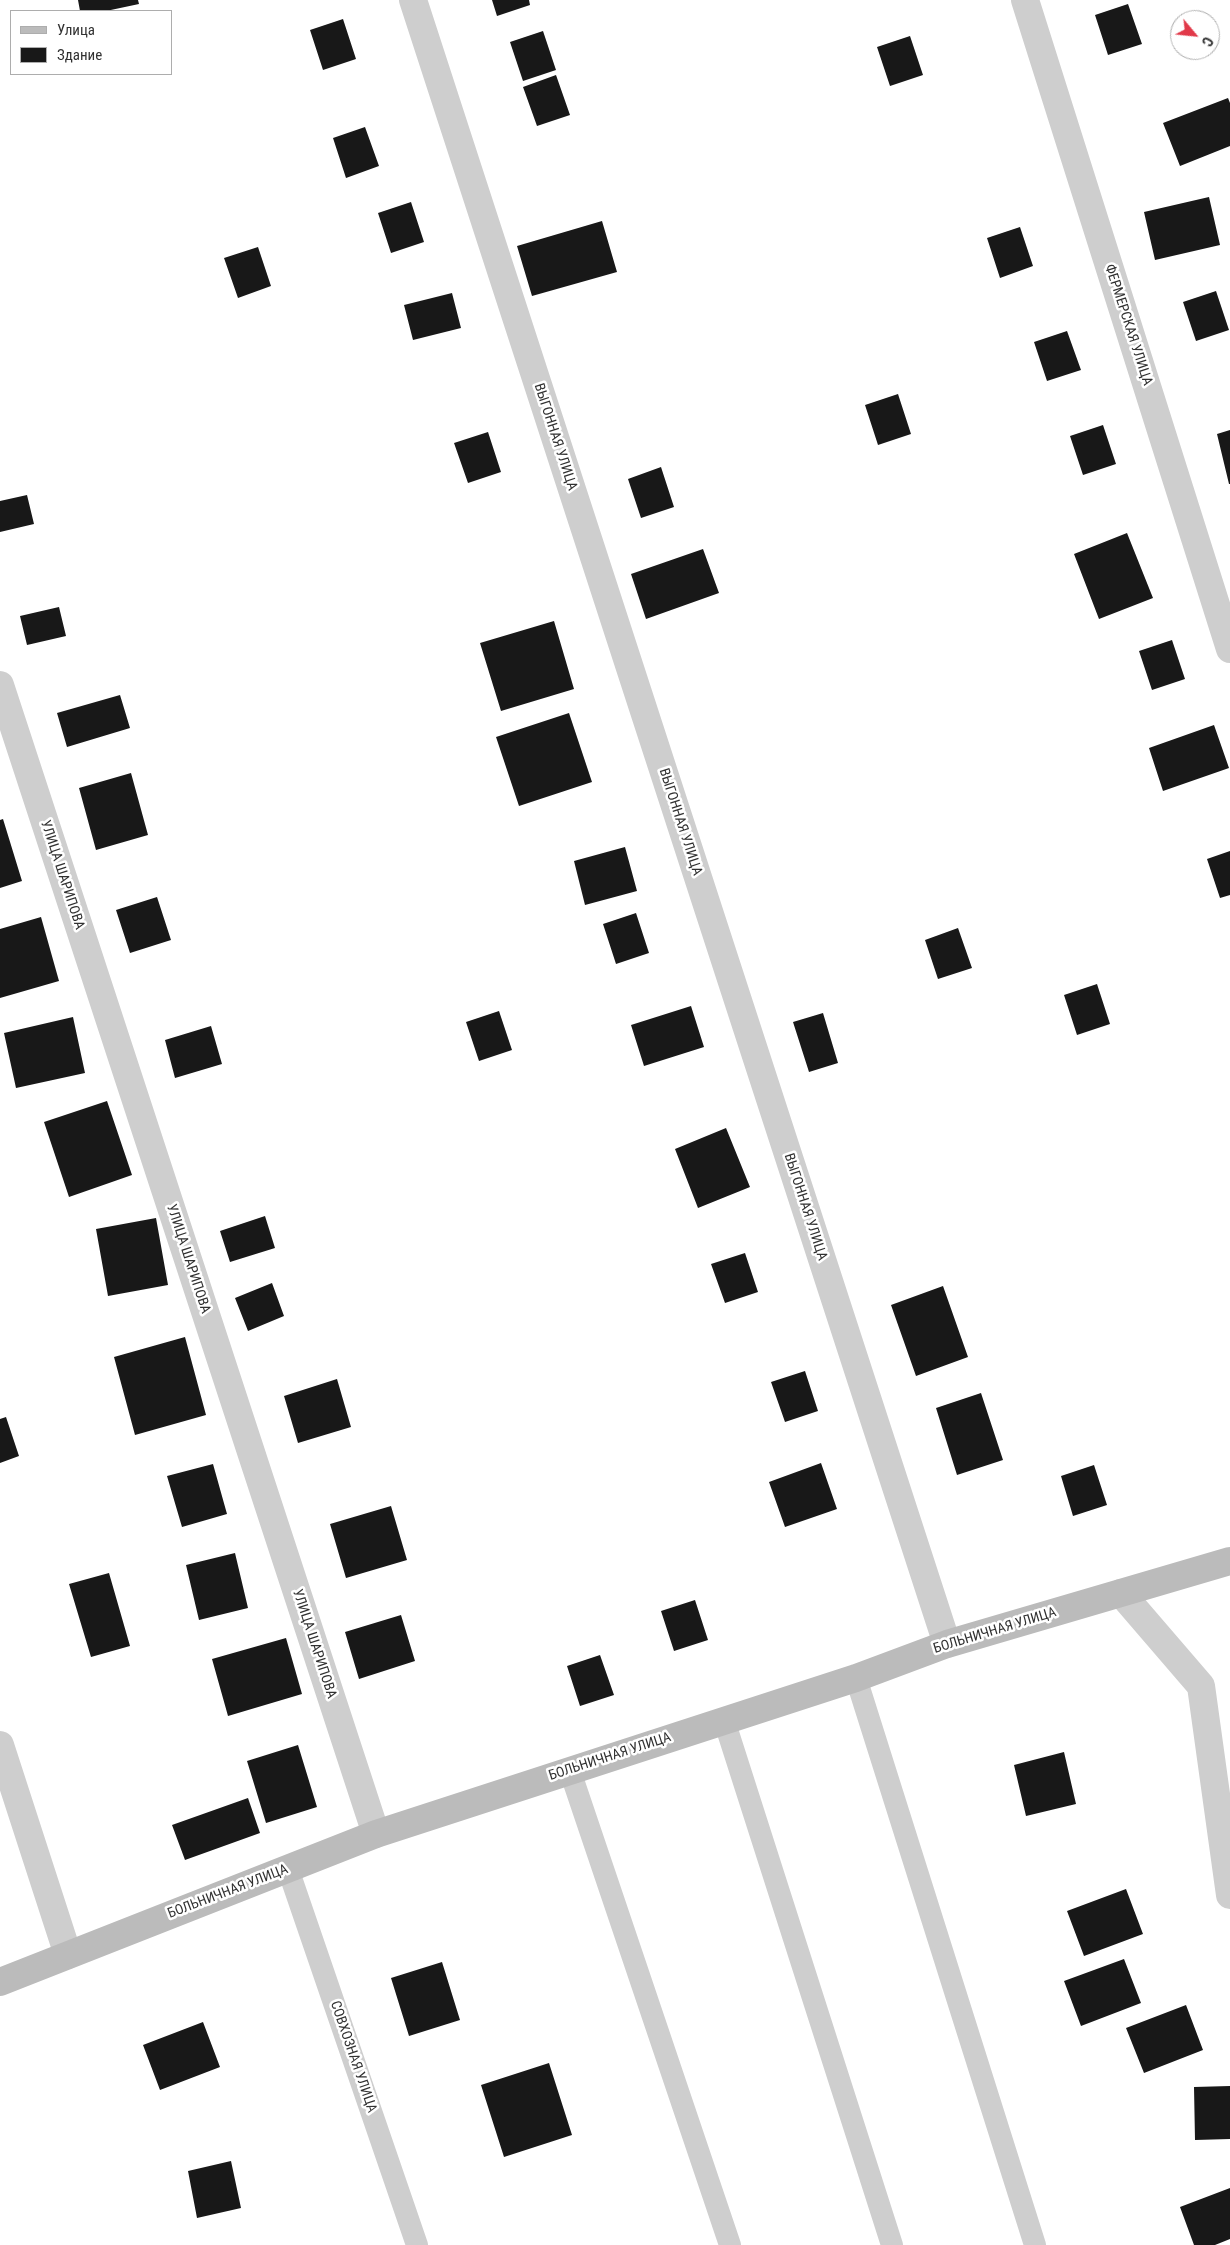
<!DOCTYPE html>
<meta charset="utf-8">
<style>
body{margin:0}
#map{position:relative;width:1230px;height:2245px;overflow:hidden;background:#fff;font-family:"Roboto Condensed",sans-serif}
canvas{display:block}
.legend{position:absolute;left:10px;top:10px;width:162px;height:65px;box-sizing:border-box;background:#fff;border:1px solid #adadad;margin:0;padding:6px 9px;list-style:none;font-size:15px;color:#313131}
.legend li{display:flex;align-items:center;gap:10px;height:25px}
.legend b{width:25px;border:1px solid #adadad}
.north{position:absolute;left:1170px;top:10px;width:50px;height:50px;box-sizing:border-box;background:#fff;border:1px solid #adadad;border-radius:50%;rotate:118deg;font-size:14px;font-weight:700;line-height:20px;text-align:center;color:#313131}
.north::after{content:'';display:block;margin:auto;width:18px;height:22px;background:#e13949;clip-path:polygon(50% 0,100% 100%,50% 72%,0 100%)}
</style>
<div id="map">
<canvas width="1230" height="2245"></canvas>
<ul class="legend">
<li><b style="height:6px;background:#bbb"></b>Улица</li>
<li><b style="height:14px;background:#181818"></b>Здание</li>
</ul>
<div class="north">С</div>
</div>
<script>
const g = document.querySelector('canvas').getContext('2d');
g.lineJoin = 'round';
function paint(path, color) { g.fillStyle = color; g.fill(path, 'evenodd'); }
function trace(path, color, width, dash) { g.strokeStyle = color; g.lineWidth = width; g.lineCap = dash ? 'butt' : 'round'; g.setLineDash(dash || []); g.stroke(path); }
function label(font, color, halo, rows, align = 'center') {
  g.font = font + ' "Roboto Condensed",sans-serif'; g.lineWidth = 5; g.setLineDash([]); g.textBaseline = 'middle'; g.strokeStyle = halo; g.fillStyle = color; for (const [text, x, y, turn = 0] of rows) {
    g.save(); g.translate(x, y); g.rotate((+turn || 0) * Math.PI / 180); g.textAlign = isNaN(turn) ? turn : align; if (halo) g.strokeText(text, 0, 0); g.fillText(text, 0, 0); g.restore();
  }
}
const building = new Path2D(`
 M78,0H138L139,4L106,11H80Z
 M492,0H529L530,5L497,16Z
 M1128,4L1142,44L1108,55L1095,15Z
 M343,19L356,59L323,70L310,30Z
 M543,31L556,70L523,81L510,42Z
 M910,36L923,75L890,86L877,47Z
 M556,75L570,115L537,126L523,87Z
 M1228,98L1230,103V146L1180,166L1163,123Z
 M365,127L379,166L346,178L333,138Z
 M1209,197L1220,245L1155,260L1144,212Z
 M411,202L424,242L391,253L378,213Z
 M602,221L617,272L532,296L517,246Z
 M1020,227L1033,266L1000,278L987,238Z
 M258,247L271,286L238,298L224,258Z
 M1216,291L1229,330L1196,341L1183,302Z
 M452,293L461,328L413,340L404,305Z
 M1067,331L1081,370L1047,381L1034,342Z
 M898,394L911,434L878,445L865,405Z
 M1103,425L1116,464L1083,475L1070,436Z
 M1230,430V484H1229L1217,434Z
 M488,432L501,472L468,483L454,443Z
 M661,467L674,507L641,518L628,479Z
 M27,495L34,524L0,532V501Z
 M1127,533L1153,598L1099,619L1074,554Z
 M703,549L719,593L646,619L631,574Z
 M59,607L66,636L27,645L20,616Z
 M554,621L574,689L501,711L480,643Z
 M1172,640L1185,679L1152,690L1139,651Z
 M120,695L130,728L67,747L57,713Z
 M569,713L592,782L519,806L496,737Z
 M1214,725L1229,768L1163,791L1149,748Z
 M131,773L148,835L96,850L79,788Z
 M3,819L22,881L0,888V820Z
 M625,847L637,891L585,905L574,861Z
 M1230,851V895L1220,898L1207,859Z
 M157,897L171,940L130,953L116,910Z
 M636,913L649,953L616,964L603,924Z
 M41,917L59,981L0,998V929Z
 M958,928L972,968L938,979L925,940Z
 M1097,984L1110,1024L1077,1035L1064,995Z
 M691,1006L704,1047L644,1066L631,1025Z
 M499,1011L512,1050L479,1061L466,1022Z
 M823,1013L838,1063L809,1072L793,1022Z
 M73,1017L85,1073L16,1088L4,1033Z
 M211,1026L222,1064L175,1078L165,1040Z
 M107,1101L132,1175L69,1197L44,1122Z
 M726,1128L750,1187L698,1208L675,1149Z
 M265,1216L275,1248L230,1262L220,1231Z
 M156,1218L168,1285L108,1296L96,1229Z
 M745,1253L758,1292L725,1303L711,1264Z
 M272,1283L284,1316L248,1331L235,1298Z
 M943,1286L968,1357L916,1376L891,1305Z
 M185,1337L206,1415L135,1435L114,1357Z
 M805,1371L818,1411L785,1422L771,1382Z
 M337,1379L351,1427L298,1443L284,1396Z
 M981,1393L1003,1460L957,1475L936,1408Z
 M6,1417L19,1456L0,1463V1419Z
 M821,1463L837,1509L785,1527L769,1482Z
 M213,1464L227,1514L182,1527L167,1476Z
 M1094,1465L1107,1505L1073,1516L1061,1476Z
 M391,1506L407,1560L346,1578L330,1524Z
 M235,1553L248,1608L199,1620L186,1565Z
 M109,1573L130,1646L91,1657L69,1584Z
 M695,1600L708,1640L674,1651L661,1611Z
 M401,1615L415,1661L359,1679L345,1632Z
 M286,1638L302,1694L228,1716L212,1659Z
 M600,1655L614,1695L580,1706L567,1666Z
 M298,1745L317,1807L266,1823L247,1761Z
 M1064,1752L1076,1804L1026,1816L1014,1765Z
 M248,1798L260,1833L185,1860L172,1825Z
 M1126,1889L1143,1934L1084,1956L1067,1911Z
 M1124,1959L1141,2003L1081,2026L1064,1981Z
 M442,1962L460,2020L409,2036L391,1978Z
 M1186,2005L1203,2050L1144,2073L1126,2028Z
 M203,2022L220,2067L160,2090L143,2045Z
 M549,2063L572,2135L504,2157L481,2085Z
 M1230,2086V2139L1195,2140L1194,2087Z
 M231,2161L241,2208L197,2218L188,2171Z
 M1230,2188V2239L1215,2245H1194L1180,2207Z`);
const lane = new Path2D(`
 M856,1678L1035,2245
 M724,1720L892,2245
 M570,1771L730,2245
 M288,1869L417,2245`);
const street = new Path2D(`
 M413,0L947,1644
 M1025,0L1230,649
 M0,685L376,1834
 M1121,1593L1201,1686L1230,1895
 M0,1745L68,1955`);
const secondary = new Path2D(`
 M0,1982L376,1834L856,1678L947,1644L1230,1561`);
const streetNames = [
 ["ФЕРМЕРСКАЯ УЛИЦА",1128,325,72],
 ["ВЫГОННАЯ УЛИЦА",555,437,72],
 ["ВЫГОННАЯ УЛИЦА",680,822,72],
 ["УЛИЦА ШАРИПОВА",62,875,72],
 ["ВЫГОННАЯ УЛИЦА",805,1207,72],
 ["УЛИЦА ШАРИПОВА",188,1259,72],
 ["БОЛЬНИЧНАЯ УЛИЦА",995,1631,-17],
 ["УЛИЦА ШАРИПОВА",314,1644,72],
 ["БОЛЬНИЧНАЯ УЛИЦА",610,1757,-18],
 ["БОЛЬНИЧНАЯ УЛИЦА",228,1892,-21],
 ["СОВХОЗНАЯ УЛИЦА",353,2057,71]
];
paint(building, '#181818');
trace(lane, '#cecece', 22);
trace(street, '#cecece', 28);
trace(secondary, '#bbb', 28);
label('14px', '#313131', '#fff', streetNames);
</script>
